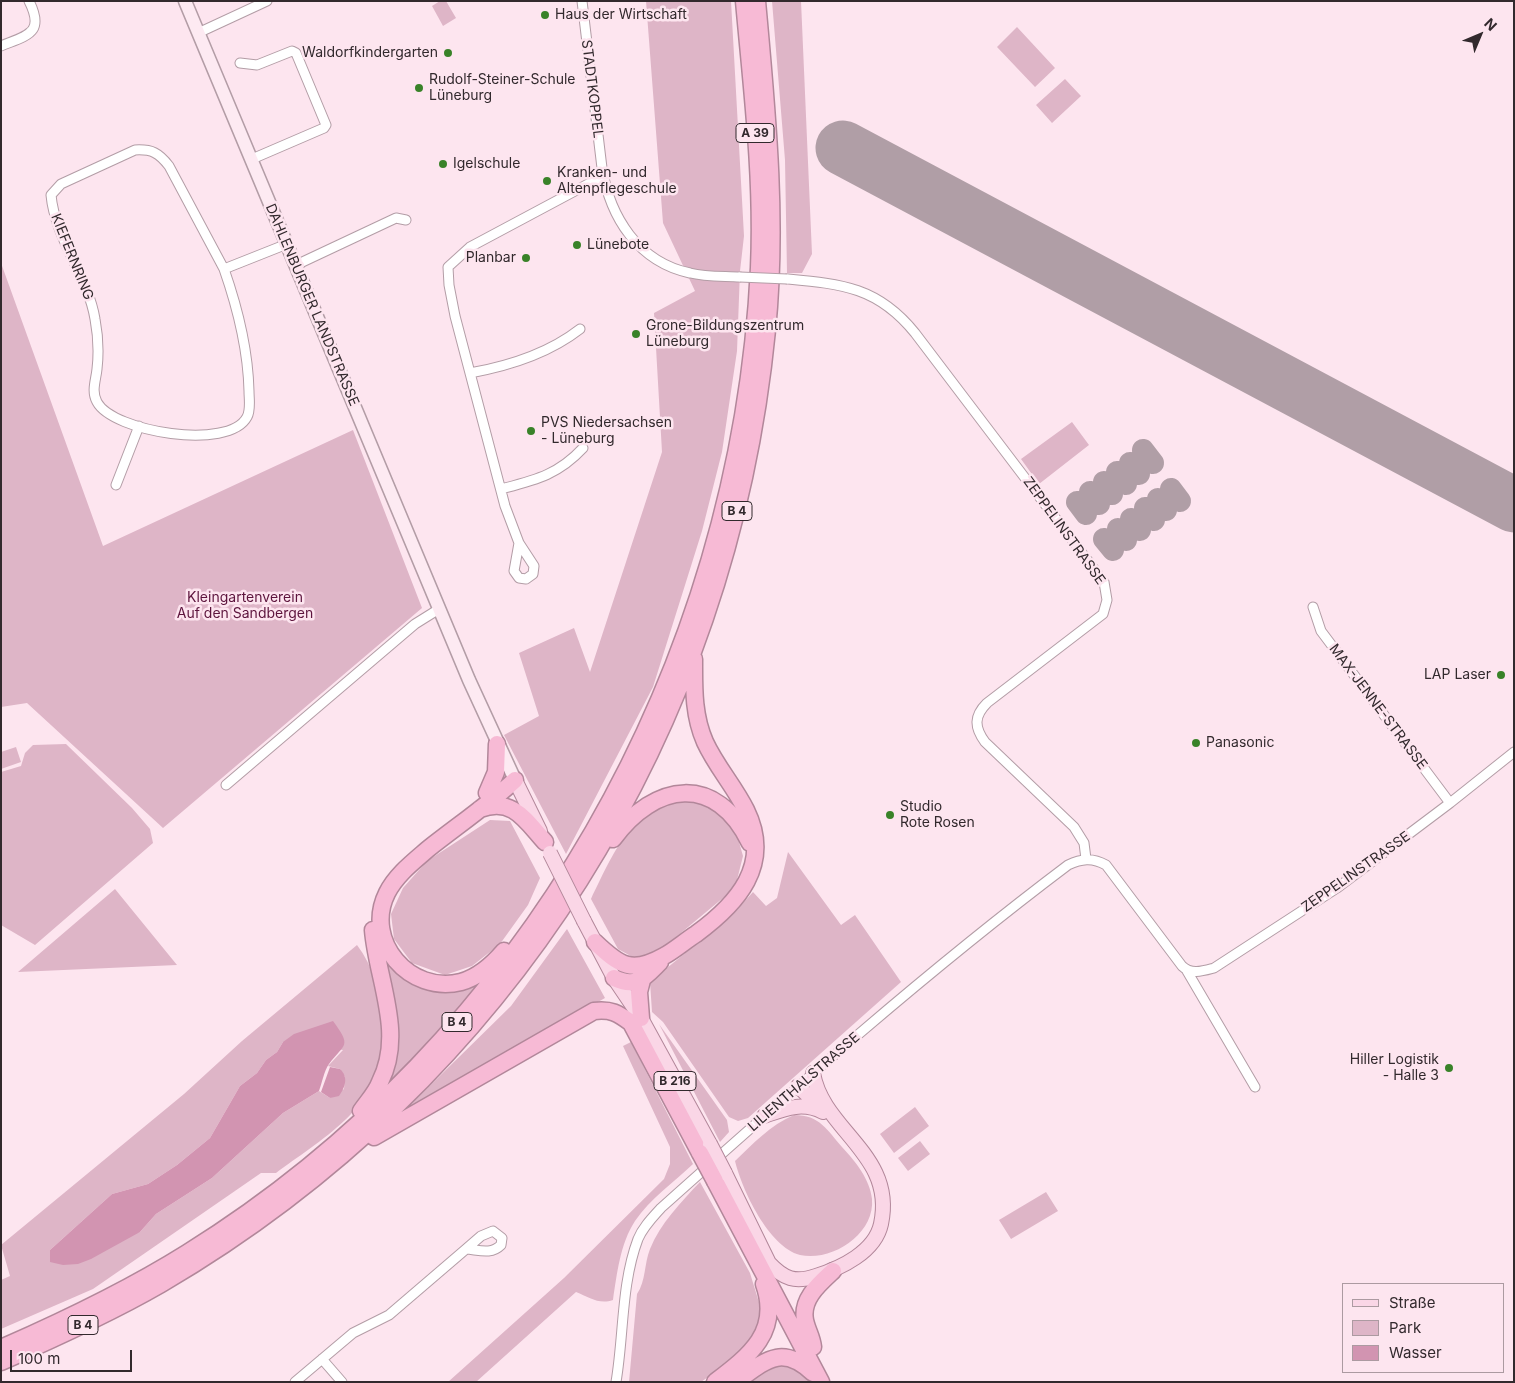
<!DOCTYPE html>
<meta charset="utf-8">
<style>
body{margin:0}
#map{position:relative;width:1515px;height:1383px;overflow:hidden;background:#fde5ef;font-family:Inter,sans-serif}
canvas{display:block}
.frame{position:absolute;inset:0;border:2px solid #32292d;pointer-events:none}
.legend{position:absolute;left:1342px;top:1283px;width:162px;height:90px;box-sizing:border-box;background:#fde5ef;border:1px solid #ac9aa1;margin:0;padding:6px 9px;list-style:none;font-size:15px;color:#32292d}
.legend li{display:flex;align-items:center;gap:10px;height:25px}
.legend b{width:25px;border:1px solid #ac9aa1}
.north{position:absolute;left:1455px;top:10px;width:50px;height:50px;-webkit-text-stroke:4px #fde5ef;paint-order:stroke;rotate:45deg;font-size:14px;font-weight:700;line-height:20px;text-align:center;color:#32292d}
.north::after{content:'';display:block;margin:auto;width:18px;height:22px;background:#32292d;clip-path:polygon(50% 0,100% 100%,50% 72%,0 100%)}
.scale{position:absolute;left:10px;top:1350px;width:122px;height:22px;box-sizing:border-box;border:2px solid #32292d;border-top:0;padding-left:6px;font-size:15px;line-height:18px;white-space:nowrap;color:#32292d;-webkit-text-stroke:4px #fde5ef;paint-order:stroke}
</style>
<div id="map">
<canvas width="1515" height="1383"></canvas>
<div class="frame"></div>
<ul class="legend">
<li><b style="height:6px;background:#fad6e6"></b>Straße</li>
<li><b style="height:14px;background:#deb5c7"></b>Park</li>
<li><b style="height:14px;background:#d294b1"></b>Wasser</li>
</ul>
<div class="north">N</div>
<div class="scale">100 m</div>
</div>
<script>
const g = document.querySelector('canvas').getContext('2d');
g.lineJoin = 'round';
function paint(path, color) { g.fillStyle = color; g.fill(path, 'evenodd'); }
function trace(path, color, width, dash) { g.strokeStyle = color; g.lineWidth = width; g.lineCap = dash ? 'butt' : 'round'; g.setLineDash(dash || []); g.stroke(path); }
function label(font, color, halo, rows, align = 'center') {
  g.font = font + ' Inter,sans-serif'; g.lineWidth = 5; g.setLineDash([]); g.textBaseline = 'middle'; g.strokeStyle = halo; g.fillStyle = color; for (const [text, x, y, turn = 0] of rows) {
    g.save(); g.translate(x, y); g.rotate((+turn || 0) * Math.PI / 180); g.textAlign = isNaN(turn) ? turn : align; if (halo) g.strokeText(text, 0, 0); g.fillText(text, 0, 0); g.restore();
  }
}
const green = new Path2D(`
 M440,1H446L456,18L443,26L432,6Z
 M646,1H731L744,236L740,271L737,351L722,452L702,531L653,687L566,854L504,735L539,716L519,653L574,628L590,672L662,452L654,313L695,291L663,223Z
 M772,1H801L812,254L802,273H787L785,160Z
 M1017,27L1055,68L1035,87L997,47Z
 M1065,79L1081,96L1052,123L1036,105Z
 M1,263L103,546L353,430L422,608L163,828L27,703L1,707Z
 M1072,422L1089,445L1039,484L1021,459Z
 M66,744L132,808L150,829L153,843L35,945L1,925V772L21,766L25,753L33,745Z
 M16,747L21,762L1,769V752Z
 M685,799L709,804L726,819L737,835L743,856L735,888L664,947L638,960L618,949L591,899C614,852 629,811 685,799Z
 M490,820L510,821L540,878L528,905L500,944L472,966L445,975L412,963L394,939L391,914L403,888L427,861Z
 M788,852L841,925L855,915L901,982L748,1118L738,1121L729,1117L663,1022L652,1012L650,982L735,912L753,892L766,906L777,898Z
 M115,889L177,965L18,972Z
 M567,929L605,998L404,1111L511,1006Z
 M357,945C373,966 379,989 381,1016C382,1026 385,1037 384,1047C380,1107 319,1141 276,1173H261L93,1289L1,1329V1280L10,1276L1,1245L184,1094L242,1041ZM283,1042L343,1050L328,1066L340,1069L345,1077L344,1089L330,1098L319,1091L283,1113L212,1178L156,1214L140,1232L50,1250L112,1194L148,1184L177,1165L210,1138L240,1086L257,1073L266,1060L277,1052Z
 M382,956C421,1001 431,992 483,978L452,1016L383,1091Z
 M659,1024L727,1120L729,1132L720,1142Z
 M631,1042L693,1164C674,1182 650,1199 635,1221C620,1244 617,1274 613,1300C599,1305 589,1297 576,1292L476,1382H448L564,1278L664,1179L670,1164V1147L623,1046Z
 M915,1107L929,1126L894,1153L880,1134Z
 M794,1115C820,1115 827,1130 842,1147C855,1161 870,1179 872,1199C875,1234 832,1262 800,1255C769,1247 742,1190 735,1161C753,1144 770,1125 794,1115Z
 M920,1141L930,1154L908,1171L898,1158Z
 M700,1182L750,1273L761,1309L756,1334L739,1355L701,1382H629L637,1294C646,1281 644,1264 650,1249C660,1224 681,1202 700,1182Z
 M1046,1192L1058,1211L1011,1239L999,1220Z
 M781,1365L805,1370L811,1382H747L758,1374Z`);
const water = new Path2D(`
 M333,1021C352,1047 345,1043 329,1064C324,1071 322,1083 319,1091L283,1113L212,1178L156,1214L140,1232L91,1259L78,1264L63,1265L50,1262V1250L112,1194L148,1184L177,1165L210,1138L240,1086L257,1073L266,1060L277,1052L283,1042L294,1034Z
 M330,1067L340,1069C349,1077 345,1088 339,1096L330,1098L321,1092Z`);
const taxiway = new Path2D(`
 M1143,450L1153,463
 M1130,463L1139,474
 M1117,472L1126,484
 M1104,482L1112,494
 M1171,489L1180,501
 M1090,492L1099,504
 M1158,499L1166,510
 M1077,502L1086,514
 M1145,508L1154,520
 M1131,519L1140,530
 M1118,529L1126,540
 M1104,539L1113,550`);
const runway = new Path2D(`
 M843,148L1514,505`);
const street = new Path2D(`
 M582,1L602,168C610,217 638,262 690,273C706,277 723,276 740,277
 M198,33L267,1
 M1,46C28,35 45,33 29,1
 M240,63L257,65L292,51L296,53L326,125L324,128L252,159
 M296,265L396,218L406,220
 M224,269C238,309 248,349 249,391C249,399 251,410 247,417C229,451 113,432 97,402C91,391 96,380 97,369C99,352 98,335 95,319C88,276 55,239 51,195L61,184L135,150C152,149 159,153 169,166L224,269L287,244
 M787,279C842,284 878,287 915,333L1104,582L1107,600L1103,614L987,703C974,716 974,727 985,742L1074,827L1084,843L1086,859
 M470,373C509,366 548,354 580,329
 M116,485L139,426
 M501,489C535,480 558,475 583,448
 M519,543L534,566L533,574L526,579L519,578L514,571L519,543L505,506L455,316L449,285L448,267L470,247L603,176
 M1313,607L1321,631L1450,803
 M226,785L415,624L439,609
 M1187,971L1255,1087
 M322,1359L342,1382
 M295,1382L353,1333L389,1315L466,1249C479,1250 491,1255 501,1245L502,1238L493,1231L481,1236L466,1249
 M616,1382C624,1335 621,1284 638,1239C643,1227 652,1218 661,1208C793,1090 926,972 1068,865C1081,859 1092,857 1106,865L1182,966C1191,975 1203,971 1214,968L1337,888L1450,803L1514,752`);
const secondary = new Path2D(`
 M185,1L469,680L515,780`);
const primary = new Path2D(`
 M515,780L540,831
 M584,921L614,978L641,1018L710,1144
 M798,1086L824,1111
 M764,1116C784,1109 802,1101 823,1112
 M725,1173L769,1263C784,1279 795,1283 816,1276C841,1268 875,1252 881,1224C896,1154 823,1131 813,1073`);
const highway = new Path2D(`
 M487,793L496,772L497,744
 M480,809C513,797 525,820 545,842
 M613,839C655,782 716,773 750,843
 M595,942C620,966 632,974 664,956C675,950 685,941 696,934C737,904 773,865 746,810C734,786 716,766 705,742C693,715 694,687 694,659
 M504,951C492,965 479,977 461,982C410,995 363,941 387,893C396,875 413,862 428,849C457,826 488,805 515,780
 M614,978C637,989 645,977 660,962
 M641,1018L639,992L642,980
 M361,1111C367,1102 376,1093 380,1082C405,1033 377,980 373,930
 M374,1137L594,1011C611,1009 618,1013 631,1023L700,1153
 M715,1181L821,1382
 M813,1347C812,1337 807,1330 805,1320C801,1299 819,1284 833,1271
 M1,1348C65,1320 128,1290 187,1253C527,1042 740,667 759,268C763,179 752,90 744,1
 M1,1362C56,1338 109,1314 161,1284C508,1081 728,730 767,330C778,220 767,111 757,1
 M715,1382C749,1356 781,1332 764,1284
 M736,1382C766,1360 782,1344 813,1373`);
const streetBridge = new Path2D(`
 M740,277L787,279`);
const primaryBridge = new Path2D(`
 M550,853L584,921
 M710,1144L725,1173`);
const highwayBridge = new Path2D(`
 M700,1153L715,1181`);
const markers = [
 [545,15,5,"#398228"],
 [448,53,5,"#398228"],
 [419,88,5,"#398228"],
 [443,164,5,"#398228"],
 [547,181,5,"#398228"],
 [577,245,5,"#398228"],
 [526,258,5,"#398228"],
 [636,334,5,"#398228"],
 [531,431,5,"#398228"],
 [1501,675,5,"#398228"],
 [1196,743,5,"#398228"],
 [890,815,5,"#398228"],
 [1449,1068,5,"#398228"]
];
const shields = [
 [755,133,38],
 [737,511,30],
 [457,1022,30],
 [675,1081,42],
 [83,1325,30]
];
const shieldNames = [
 ["A 39",755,133],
 ["B 4",737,511],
 ["B 4",457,1022],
 ["B 216",675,1081],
 ["B 4",83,1325]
];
const poiNames = [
 ["Haus der Wirtschaft",555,15],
 ["Waldorfkindergarten",438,53,"right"],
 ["Rudolf-Steiner-Schule",429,80],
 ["Lüneburg",429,96],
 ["Igelschule",453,164],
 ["Kranken- und",557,173],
 ["Altenpflegeschule",557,189],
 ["Lünebote",587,245],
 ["Planbar",516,258,"right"],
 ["Grone-Bildungszentrum",646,326],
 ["Lüneburg",646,342],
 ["PVS Niedersachsen",541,423],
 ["- Lüneburg",541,439],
 ["LAP Laser",1491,675,"right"],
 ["Panasonic",1206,743],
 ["Studio",900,807],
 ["Rote Rosen",900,823],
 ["Hiller Logistik",1439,1060,"right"],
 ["- Halle 3",1439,1076,"right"]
];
const streetNames = [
 ["STADTKOPPEL",592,89,83],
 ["KIEFERNRING",72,257,68],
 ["DAHLENBURGER LANDSTRASSE",312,305,67],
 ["ZEPPELINSTRASSE",1064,531,54],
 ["MAX-JENNE-STRASSE",1378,707,53],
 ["ZEPPELINSTRASSE",1356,872,-35],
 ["LILIENTHALSTRASSE",804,1082,-41]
];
const parkNames = [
 ["Kleingartenverein",245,598],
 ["Auf den Sandbergen",245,614]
];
paint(green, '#deb5c7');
paint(water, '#d294b1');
trace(taxiway, '#b09ea6', 22);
trace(runway, '#b09ea6', 55);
trace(street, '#b39da6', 11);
trace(secondary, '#b39da6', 15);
trace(primary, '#b2879a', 16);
trace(highway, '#b2879a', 19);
trace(street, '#fff', 9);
trace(secondary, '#fdeaf2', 12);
trace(primary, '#fad6e6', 14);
trace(highway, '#f7bad5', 16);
trace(streetBridge, '#b39da6', 11, []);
trace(primaryBridge, '#b2879a', 16, []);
trace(highwayBridge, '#b2879a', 19, []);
trace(streetBridge, '#fff', 9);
trace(primaryBridge, '#fad6e6', 14);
trace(highwayBridge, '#f7bad5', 16);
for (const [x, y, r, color] of markers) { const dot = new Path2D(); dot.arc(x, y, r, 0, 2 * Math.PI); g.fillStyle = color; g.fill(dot); trace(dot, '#fde5ef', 2); }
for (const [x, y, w] of shields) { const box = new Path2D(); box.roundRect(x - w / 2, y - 9.5, w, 19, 4); g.fillStyle = '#fde5ef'; g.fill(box); trace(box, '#32292d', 1); }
label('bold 12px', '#32292d', null, shieldNames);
label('14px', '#32292d', '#fde5ef', poiNames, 'left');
label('14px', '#32292d', '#fde5ef', streetNames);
label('14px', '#5d143d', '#fde5ef', parkNames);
</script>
